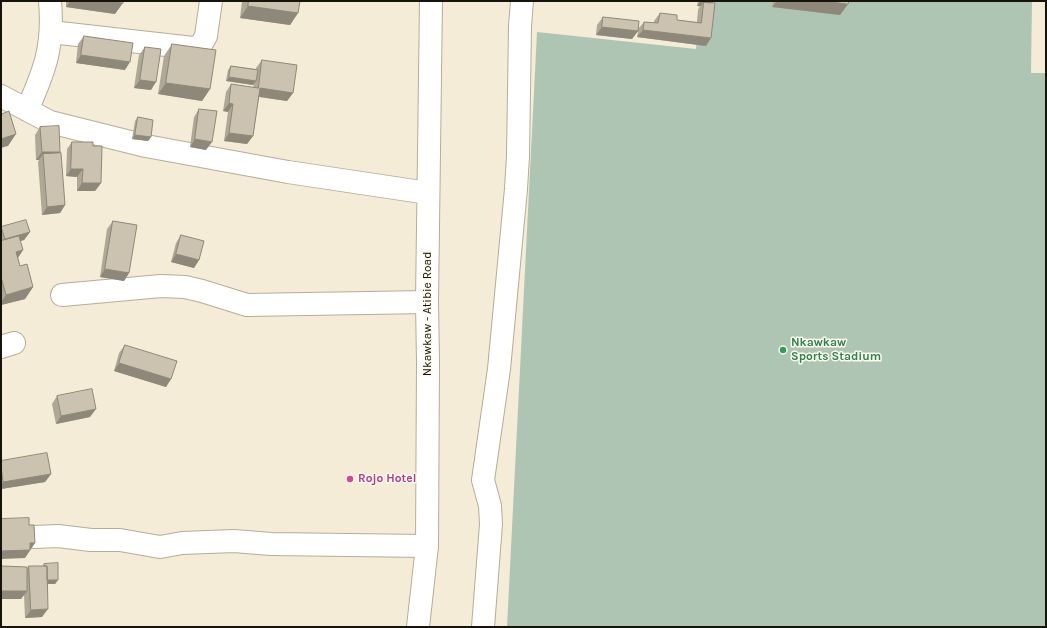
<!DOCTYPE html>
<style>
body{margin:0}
#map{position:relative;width:1047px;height:628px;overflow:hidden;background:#f5ecd7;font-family:Karla,sans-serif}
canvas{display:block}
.frame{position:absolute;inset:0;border:2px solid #16130b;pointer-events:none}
</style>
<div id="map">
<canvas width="1047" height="628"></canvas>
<div class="frame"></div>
</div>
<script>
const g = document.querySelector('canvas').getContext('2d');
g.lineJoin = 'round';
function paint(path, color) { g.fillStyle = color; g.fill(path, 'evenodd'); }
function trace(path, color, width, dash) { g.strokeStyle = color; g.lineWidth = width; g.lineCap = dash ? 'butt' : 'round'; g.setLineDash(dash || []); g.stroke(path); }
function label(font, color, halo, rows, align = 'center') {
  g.font = font + ' Karla,sans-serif'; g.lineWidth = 3; g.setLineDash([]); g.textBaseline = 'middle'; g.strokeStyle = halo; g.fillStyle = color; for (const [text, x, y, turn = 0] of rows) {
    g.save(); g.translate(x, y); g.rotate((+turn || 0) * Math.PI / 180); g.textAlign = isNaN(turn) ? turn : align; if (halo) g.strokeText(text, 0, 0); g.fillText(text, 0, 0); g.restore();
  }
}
const green = new Path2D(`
 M699,1H1032L1031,73H1046V627H507L537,32L696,49Z`);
const minor = new Path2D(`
 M51,32L193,48L201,45L206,36L211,1
 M1,96L50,122L146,146L288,172L428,193
 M27,110C45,70 54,46 50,1
 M62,295L161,286L185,287L202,291L247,305L427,302
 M1,347L14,343
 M34,537L58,536L91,540H120L160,547L182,543L234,541L271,544L427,546
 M483,627L491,524L490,506L483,480L499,369L516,189L518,156L520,26L522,1`);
const major = new Path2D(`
 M418,627L427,546L428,362L427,302L431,1`);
const wall = new Path2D(`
 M66,1H123L115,14L66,7Z
 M242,1H300L298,13L290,25L240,18Z
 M698,1H711L706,46L637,37L638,31L632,39L596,35L597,25L603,17L638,29L644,22L654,23V21L660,13L677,20L697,22L698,10L701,6H697Z
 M773,1H849L848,4L840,15L772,7Z
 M84,36L125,70L76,63L78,44Z
 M172,44L210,89L202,101L158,94L164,56Z
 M145,47L151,90L134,88L139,55Z
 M262,60L293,93L287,101L259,97L253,136L247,144L224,141L228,112L223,111L226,92L231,84L253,88L254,84L253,85L226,81L228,70L231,66L256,69V68Z
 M199,109L206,150L190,147L194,117Z
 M138,117L151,137L148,141L132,139L135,121Z
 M40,127L60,152L59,153L65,205L60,213L42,215L38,162L39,160H36L35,135Z
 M72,142L93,146L101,183L95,191H77V177L66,176L67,149Z
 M113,221L129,273L124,281L100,277L107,229Z
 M1,227L30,232L24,240L20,241L23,250L18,258L20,266L33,287L25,299L1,305Z
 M181,235L199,260L194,268L171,262L176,243Z
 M125,345L171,379L166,387L114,371L119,353Z
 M57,396L90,417L56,424L52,404Z
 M1,461L51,474L45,482L1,489Z
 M44,564L58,580L55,584H47L42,617L25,618L24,595L21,599H1V566L27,568L29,566H43Z`);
const shadedWall = new Path2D(`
 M70,1H112L123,3L115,14L66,7Z
 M777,1H825L848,4L840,15L772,7Z
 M700,2H703L701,6H697Z
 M248,6L298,13L290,25L240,18Z
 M602,27L638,31L632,39L596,35Z
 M643,30L711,38L706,46L637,37Z
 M81,55L130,62L125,70L76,63Z
 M229,77L256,81L253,85L226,81Z
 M140,80L156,82L151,90L134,88Z
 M166,83L210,89L202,101L158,94Z
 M260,88L293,93L287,101L254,96Z
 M229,103L233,104L228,112L223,111Z
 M229,133L253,136L247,144L224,141Z
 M16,134L8,146L1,148V139Z
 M135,135L151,137L148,141L132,139Z
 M195,139L212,142L206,150L190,147Z
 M42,152H60L54,160L43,154L39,160H36Z
 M71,169H83L77,177L66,176Z
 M82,183H101L95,191H77Z
 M65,205L60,213L42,215L47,207Z
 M30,232L24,240L1,247L5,239Z
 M23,250L15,262L16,252Z
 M176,254L199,260L194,268L171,262Z
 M105,269L129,273L124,281L100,277Z
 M33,287L25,299L1,305V302L6,295Z
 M119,363L171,379L166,387L114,371Z
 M96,409L90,417L56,424L61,416Z
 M51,474L45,482L1,489V485L3,482Z
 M30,543H35L25,558L1,559V551Z
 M45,580H58L55,584H42Z
 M1,591H27L21,599H1Z
 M48,609L42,617L25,618L31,610Z`);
const building = new Path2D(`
 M112,1H123V3Z
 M249,1H300L298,13L248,6Z
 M700,1H711V3L700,2Z
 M825,1H849L848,4Z
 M704,2L715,3L711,38L643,30L644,22L658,23L660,13L677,15V20L701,23Z
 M603,17L639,21L638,31L602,27Z
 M84,36L133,43L130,62L81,55Z
 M172,44L216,50L210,89L166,83Z
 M145,47L161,49L156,82L140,80Z
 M262,60L297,65L293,93L260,88L253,136L229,133L233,104L229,103L231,84L258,88Z
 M231,66L258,70L256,81L229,77Z
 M199,109L217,111L212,142L195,139Z
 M1,111L2,114L9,111L16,134L1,139Z
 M138,117L153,120L151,137L135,135Z
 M59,126L60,152H42L40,127Z
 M72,142H93V146H102L101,183H82L83,169H71Z
 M61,153L65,205L47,207L43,154Z
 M26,220L30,232L5,239L1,227Z
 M113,221L137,225L129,273L105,269Z
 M181,235L204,241L199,260L176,254Z
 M19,236L23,250L16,252L20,266L27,264L33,287L6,295L1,277V241Z
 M125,345L177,361L171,379L119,363Z
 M92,389L96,409L61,416L57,396Z
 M47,453L51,474L3,482L1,466V461Z
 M29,518V525H34L35,543H30V550L1,551V519Z
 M58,563V580H47V566H44V564Z
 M1,566L27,567V591H1Z
 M29,566H47L48,609L31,610Z`);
const markers = [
 [783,350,4,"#2e9e5b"],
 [350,479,4,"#d1479c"]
];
const streetNames = [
 ["Nkawkaw - Atibie Road",428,314,-90]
];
const leisureNames = [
 ["Nkawkaw",791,343],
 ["Sports Stadium",791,357]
];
const hotelNames = [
 ["Rojo Hotel",358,479]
];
paint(green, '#afc5b3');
trace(minor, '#b5ad99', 24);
trace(major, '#b5ad99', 24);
trace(minor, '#fff', 22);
trace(major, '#fff', 22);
paint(wall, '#afa896');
paint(shadedWall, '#8e887a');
paint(building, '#cbc3af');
trace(building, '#8e887a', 1);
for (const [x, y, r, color] of markers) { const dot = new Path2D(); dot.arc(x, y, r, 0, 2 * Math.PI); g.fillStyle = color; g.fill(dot); trace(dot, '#fffaed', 1.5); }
label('12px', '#16130b', '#fffaed', streetNames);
label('bold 12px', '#27864d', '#fffaed', leisureNames, 'left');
label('bold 12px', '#b23c85', '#fffaed', hotelNames, 'left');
</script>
